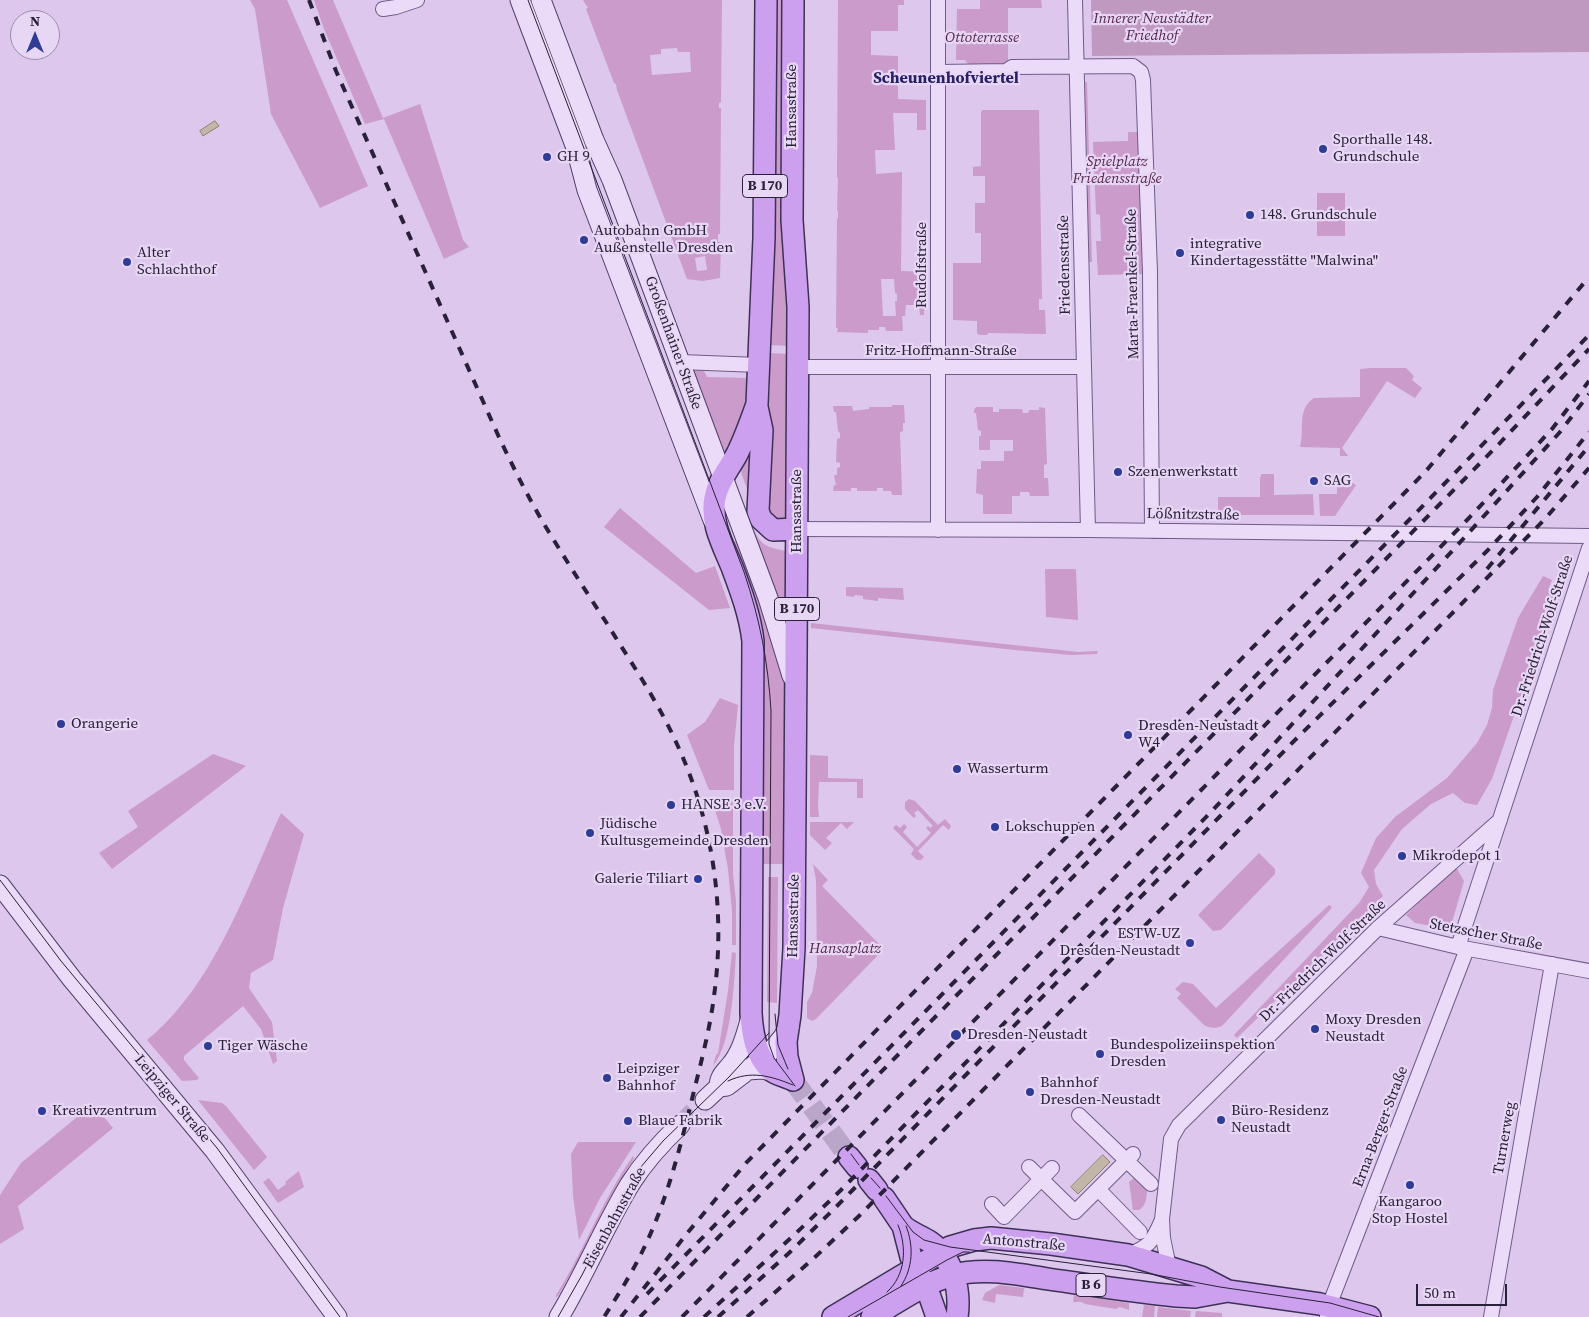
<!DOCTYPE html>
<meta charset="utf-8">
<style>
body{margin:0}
#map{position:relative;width:1589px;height:1317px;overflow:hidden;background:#ddc7ed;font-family:"Source Serif 4",serif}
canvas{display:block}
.north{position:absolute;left:10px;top:10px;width:50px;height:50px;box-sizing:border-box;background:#e8d6f5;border:1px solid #9c8daa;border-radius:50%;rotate:0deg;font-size:14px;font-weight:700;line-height:20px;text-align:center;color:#292039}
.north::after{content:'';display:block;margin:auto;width:18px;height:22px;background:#2e3c96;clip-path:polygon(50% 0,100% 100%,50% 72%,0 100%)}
.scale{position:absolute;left:1416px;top:1284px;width:91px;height:22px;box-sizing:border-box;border:2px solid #292039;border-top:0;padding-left:6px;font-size:15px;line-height:18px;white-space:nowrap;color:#292039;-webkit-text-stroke:4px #e8d6f5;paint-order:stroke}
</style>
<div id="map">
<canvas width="1589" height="1317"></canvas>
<div class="north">N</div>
<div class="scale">50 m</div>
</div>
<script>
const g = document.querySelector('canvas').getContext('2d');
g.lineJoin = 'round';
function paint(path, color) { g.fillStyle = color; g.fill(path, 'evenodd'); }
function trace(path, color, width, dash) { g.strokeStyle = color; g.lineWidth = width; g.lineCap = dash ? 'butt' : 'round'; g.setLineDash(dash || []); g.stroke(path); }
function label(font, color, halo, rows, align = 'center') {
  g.font = font + ' "Source Serif 4",serif'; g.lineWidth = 4.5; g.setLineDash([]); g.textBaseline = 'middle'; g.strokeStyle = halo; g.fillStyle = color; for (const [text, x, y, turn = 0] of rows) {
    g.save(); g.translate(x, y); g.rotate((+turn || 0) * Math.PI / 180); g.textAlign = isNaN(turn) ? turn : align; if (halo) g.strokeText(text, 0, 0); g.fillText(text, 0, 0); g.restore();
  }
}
const green = new Path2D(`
 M250,0H287L368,186L320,208L271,114L255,9Z
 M314,0H333L383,118L420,104L463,240L469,247L444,259L384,119L365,124L324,29Z
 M583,0H722L721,102L719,103V108H721L720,234H718V242H721L720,278L703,281L687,279L617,90L616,84L614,83L586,9L588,8ZM677,48L678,52H690L691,72L652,75L650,55L661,54V49ZM705,256L707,270L697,271L695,258Z
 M773,0H787L791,346L766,345Z
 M838,0H904V5H898V31H871V55L898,56V99L926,100V130H917V113H893L895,150H875L876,174L902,172L901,271L925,272L924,315H920L919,305H906L905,316H902L903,331H886L885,327H879V330H868V333L837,332L838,328H836L837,219L838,218V211H837L838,178H837ZM881,279H894L895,293L897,294V301H895L896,316H883Z
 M980,0H1041L1042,8H1008V60L999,67H970L965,60H956L957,9H980Z
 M1085,82H1087L1092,262H1089Z
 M982,110H1039L1042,299H1039V310H1045L1046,334L988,333L987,335H979L977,333V321L953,320V263H981V233H975V203H985V176H973V167L981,166V113Z
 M1128,132H1138L1143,274L1098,275L1096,241H1101L1100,215L1096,214L1093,142L1128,141Z
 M1317,193H1345V236H1317Z
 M766,353L791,354V515L782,525L764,511L770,379Z
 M1371,368H1406L1414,376L1412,380L1422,388L1415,398L1387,381L1342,448L1348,456H1340V448L1300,447C1305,430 1296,410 1314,398L1360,397V369Z
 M703,369L707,377L748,378V412L724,458L691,370Z
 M892,405H904L905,423H903V431L900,432L902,495H892L891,491H883V488H877V491H857V488H851V491H833L834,485H836L834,475H837V468L840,467V463L836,462L837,439L840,438V433L838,431L836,412H834L833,406H852L853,411L869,409V407H892Z
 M976,407H993V412H999V409H1022L1023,413H1028L1029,410H1039V407L1045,408L1047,464L1044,465V478H1048L1049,496H1030L1029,492H1020V496H1012V514H983V495L976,493L977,469H981V461H1004V451H1013V440H990V450H979V436H981V431L978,430L976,413H974V410Z
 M754,440V508L739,467Z
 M1261,474H1274V495L1313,494L1314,515H1218V497H1260V477H1261Z
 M1345,479L1356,485L1335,516H1320L1319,494H1337V483L1345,482Z
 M620,508L696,573L715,566L730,608L709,610L604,527Z
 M748,518C760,543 761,548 790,551L788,630Z
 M740,539L787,669L789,864H760V681L730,544Z
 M1045,569H1076L1078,620L1046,617Z
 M1543,576L1552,580L1548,590L1556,595L1492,779L1477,805L1465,803L1453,793L1431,804L1402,829L1374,870L1376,884L1383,896L1237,1038L1234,1035L1359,903L1369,887L1361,873L1376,838L1395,817L1447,778L1477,743L1487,725L1492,708L1493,690L1518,618Z
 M846,587L903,588L904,600L878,598V601L863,599V596L855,595L854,597L846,596Z
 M811,623L1078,652L1098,651L1097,654L1071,655L1015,650L811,628Z
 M720,698L738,705L734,746V790H709L687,735L705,722Z
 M213,754L246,766L112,869L99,853L138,827L128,811Z
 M810,755L828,756V778L863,779V798H857V782H819L818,805L819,817H810Z
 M909,799L915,801L938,825L945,819L951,826L949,830L943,825L918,851L924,857L921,860H917L911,854L914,849L893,828L896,825L900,828L904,824L907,827L903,832L917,847L931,833L926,828L928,826L930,828L933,826L918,810L914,813L916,816L914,818L905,809V802Z
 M712,801H733V874L736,901V945H732V911L728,869L721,829Z
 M281,813L304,834L283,908L273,960L251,973L249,988L272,1022L277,1061L273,1064L261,1029L243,1006L184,1056V1060L199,1078L197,1080L182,1081L147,1040C213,987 247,888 281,813Z
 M810,822H854L847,829L841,823L826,838L832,843L825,850L810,835Z
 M1259,853L1275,869V874L1221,930L1213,931L1198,915Z
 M813,864L828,880L822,886L880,945L882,951L816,1019L812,1021L807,1018V1002L812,993L817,966L816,880Z
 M1456,867L1464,881L1450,929L1415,923L1406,915Z
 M768,877H778L777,1003L767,1002Z
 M1329,905L1332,907L1330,910L1222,1026C1215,1029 1210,1028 1204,1025L1177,998L1181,994L1175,989L1183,982L1193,984L1216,1008Z
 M732,952L736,953C734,983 732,1043 713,1066L716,1055L718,1053L728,991Z
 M198,1100L222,1103L226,1106L267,1157L254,1170Z
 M93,1104L113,1128L18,1206L24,1229L0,1244V1195L21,1163Z
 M578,1142H636L600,1198L579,1240L573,1196L571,1154Z
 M633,1156L634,1159C603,1202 586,1251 558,1296L555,1297C584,1251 602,1200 633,1156Z
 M299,1171L304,1187L278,1203L263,1182L269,1178L278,1190L286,1184L285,1182Z
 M1134,1178L1147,1189C1147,1197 1146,1206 1139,1210H1133L1129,1182Z
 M999,1285L1024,1288L1023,1297L996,1294L995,1303L982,1300L985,1293Z
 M1074,1295L1129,1303V1310L1120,1307L1116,1309L1085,1304C1079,1300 1079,1303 1073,1302Z
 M1144,1305L1155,1306L1154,1317H1142Z
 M1158,1307L1191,1311L1190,1317H1157Z
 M1196,1311L1222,1313V1317H1195Z`);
const cemetery = new Path2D(`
 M1091,0H1589V52L1092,56Z`);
const water = new Path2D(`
 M215,121L219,126L203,136L200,131Z
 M1103,1155L1110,1162L1078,1194L1071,1187Z`);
const secondaryTunnel = new Path2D(`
 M680,1125L705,1100`);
const primaryTunnel = new Path2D(`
 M793,1080L849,1157`);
const street = new Path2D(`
 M1075,0L1088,530
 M383,9L396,7L417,0
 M939,72L1006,71L1012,67L1133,66L1141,72L1143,80L1150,272L1152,531
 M680,362L759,365
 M797,367H1084
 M797,529L1088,530L1589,536
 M938,530V0
 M1378,928L1458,947L1589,971
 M1458,947L1589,548
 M1079,1115L1151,1184
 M1029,1167L1075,1212L1133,1154
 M1098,1189L1140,1232
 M992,1204L1004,1217L1052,1168
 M1128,1255C1148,1247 1152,1243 1161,1222
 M1169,1267L1163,1238L1162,1219L1171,1139L1179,1125L1378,928L1500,820
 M1327,1317L1329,1306L1467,949
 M1491,1317L1552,964`);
const secondary = new Path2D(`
 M520,0L576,148L587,190L713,520
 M541,0L594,140L612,180L768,598L792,676
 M0,885L72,979L215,1151L337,1317
 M751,1068C766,1055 780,1045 789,1027
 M719,1087C719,1077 724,1073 730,1066C742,1052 746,1034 751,1017
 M705,1100L719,1087L727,1086L748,1070L762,1069L771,1071
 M559,1317C585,1274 604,1227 630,1184C644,1162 661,1143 680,1125`);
const primary = new Path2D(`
 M766,0L764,238L757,404C751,421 745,438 737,454C729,469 718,481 715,498C710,522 723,545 732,567C741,591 750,615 753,641L751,1013C752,1032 755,1056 771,1070C776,1075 786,1076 793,1080
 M793,0L792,220L798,307L796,656L794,948L790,1015L786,1042L787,1057L793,1080
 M757,407L762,430L758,511L761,519L773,530L797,529
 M849,1157L857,1167
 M869,1180L877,1190
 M884,1198L903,1226L911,1257L930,1297L937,1317
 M903,1226C911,1233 921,1236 930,1242C953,1258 961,1290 957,1317
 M833,1317L950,1247L974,1240L991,1238L1051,1244L1128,1255L1201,1277L1228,1291L1320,1304L1370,1317
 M872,1317C898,1302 924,1283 953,1275C984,1267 1017,1274 1048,1279C1091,1285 1133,1292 1176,1296L1195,1297L1228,1291`);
const tram = new Path2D(`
 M528,0L744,572C760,620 768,661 771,711L769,1044L774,1058L795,1086
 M0,880L61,961L217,1148L340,1317
 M775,1014L778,1045L788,1069
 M728,1081C751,1070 771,1076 793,1085
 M851,1154L859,1165
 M871,1178L880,1188
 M886,1196L913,1232L924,1240L950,1247L1151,1274L1220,1287L1330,1303L1379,1317
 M901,1286C913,1268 914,1246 906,1226
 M887,1292C906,1275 907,1247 898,1225
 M558,1317L582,1275L620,1200L640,1168L663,1141L729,1077L769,1033
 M848,1317L947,1260L963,1252H969`);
const rail = new Path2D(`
 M309,0L336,71L498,435C512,465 527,495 544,524C564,557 585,590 606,622C630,661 657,700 676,742C713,821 726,910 714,996C710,1029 701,1062 693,1095C680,1148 667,1201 643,1250C632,1273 618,1295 604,1317
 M1487,569L1589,446
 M647,1294L1412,517L1589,335
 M621,1317L689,1231L746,1163L1426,471L1589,277
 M640,1317L1498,445L1589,349
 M682,1317L1469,518L1552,429L1589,381
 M704,1317L793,1236L841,1190L1211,812L1454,549L1560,432L1589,394
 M718,1317L789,1253L834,1209L1296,739L1488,550L1537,497L1589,432
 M747,1317L814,1258L859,1216L1544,520L1589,468`);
const markers = [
 [1323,149,5,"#2e3c96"],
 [547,157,5,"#2e3c96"],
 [1250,215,5,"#2e3c96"],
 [584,240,5,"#2e3c96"],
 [1180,253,5,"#2e3c96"],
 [127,262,5,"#2e3c96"],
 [1118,472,5,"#2e3c96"],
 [1314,481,5,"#2e3c96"],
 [61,724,5,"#2e3c96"],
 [1128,735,5,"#2e3c96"],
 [957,769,5,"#2e3c96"],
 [671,805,5,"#2e3c96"],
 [995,827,5,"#2e3c96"],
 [590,833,5,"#2e3c96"],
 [1402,856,5,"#2e3c96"],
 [698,879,5,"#2e3c96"],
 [1190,943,5,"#2e3c96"],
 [1315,1029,5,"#2e3c96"],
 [956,1035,6,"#2e3c96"],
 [208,1046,5,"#2e3c96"],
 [1100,1054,5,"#2e3c96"],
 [607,1078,5,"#2e3c96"],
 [1030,1092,5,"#2e3c96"],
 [42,1111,5,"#2e3c96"],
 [1221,1120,5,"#2e3c96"],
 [628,1121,5,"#2e3c96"],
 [1410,1185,5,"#2e3c96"]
];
const shields = [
 [765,186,45],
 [797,609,45],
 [1091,1285,30]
];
const shieldNames = [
 ["B 170",765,186],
 ["B 170",797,609],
 ["B 6",1091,1285]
];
const parkNames = [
 ["Innerer Neustädter",1152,19],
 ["Friedhof",1152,36],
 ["Ottoterrasse",982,38],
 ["Spielplatz",1117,162],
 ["Friedensstraße",1117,179],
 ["Hansaplatz",845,949]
];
const streetNames = [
 ["Hansastraße",792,106,-90],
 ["Rudolfstraße",922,265,-90],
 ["Friedensstraße",1065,265,-91],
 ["Marta-Fraenkel-Straße",1133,284,-91],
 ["Großenhainer Straße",673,343,70],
 ["Fritz-Hoffmann-Straße",941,351],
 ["Hansastraße",797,511,-90],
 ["Lößnitzstraße",1193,515,1],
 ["Dr.-Friedrich-Wolf-Straße",1543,636,-72],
 ["Hansastraße",794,916,-89],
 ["Stetzscher Straße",1486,935,11],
 ["Dr.-Friedrich-Wolf-Straße",1323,961,-44],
 ["Leipziger Straße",172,1099,50],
 ["Erna-Berger-Straße",1381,1127,-69],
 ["Turnerweg",1505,1138,-80],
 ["Eisenbahnstraße",615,1218,-61],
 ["Antonstraße",1024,1243,5]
];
const poiNames = [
 ["Sporthalle 148.",1333,140],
 ["Grundschule",1333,157],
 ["GH 9",557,157],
 ["148. Grundschule",1260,215],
 ["Autobahn GmbH",594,231],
 ["Außenstelle Dresden",594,248],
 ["integrative",1190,244],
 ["Kindertagesstätte \"Malwina\"",1190,261],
 ["Alter",137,253],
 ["Schlachthof",137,270],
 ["Szenenwerkstatt",1128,472],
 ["SAG",1324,481],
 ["Orangerie",71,724],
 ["Dresden-Neustadt",1138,726],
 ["W4",1138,743],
 ["Wasserturm",967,769],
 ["HANSE 3 e.V.",681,805],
 ["Jüdische",600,824],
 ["Kultusgemeinde Dresden",600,841],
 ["Lokschuppen",1005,827],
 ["Mikrodepot 1",1412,856],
 ["Galerie Tiliart",688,879,"right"],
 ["ESTW-UZ",1180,934,"right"],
 ["Dresden-Neustadt",1180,951,"right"],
 ["Moxy Dresden",1325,1020],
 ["Neustadt",1325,1037],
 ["Dresden-Neustadt",967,1035],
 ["Bundespolizeiinspektion",1110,1045],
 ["Dresden",1110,1062],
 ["Tiger Wäsche",218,1046],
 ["Leipziger",617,1069],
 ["Bahnhof",617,1086],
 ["Bahnhof",1040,1083],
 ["Dresden-Neustadt",1040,1100],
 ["Kreativzentrum",52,1111],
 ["Büro-Residenz",1231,1111],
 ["Neustadt",1231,1128],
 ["Blaue Fabrik",638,1121],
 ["Kangaroo",1410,1202,"center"],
 ["Stop Hostel",1410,1219,"center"]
];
const neighbourhoodNames = [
 ["Scheunenhofviertel",946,79]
];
paint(green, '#cb9bcb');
paint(cemetery, '#c099c0');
paint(water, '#c1b6a8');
trace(water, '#8f836e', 1);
trace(secondaryTunnel, '#b9a6c9', 19, [19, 9]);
trace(primaryTunnel, '#b9a6c9', 21, [21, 11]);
trace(street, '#6e5c88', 16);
trace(secondary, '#50406a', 21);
trace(primary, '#3d3056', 24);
trace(street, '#ebdaf8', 14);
trace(secondary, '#ebdaf8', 19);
trace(primary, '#cca0ef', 21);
trace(tram, '#292039', 1);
trace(rail, '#292039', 4, [9, 9]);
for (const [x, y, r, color] of markers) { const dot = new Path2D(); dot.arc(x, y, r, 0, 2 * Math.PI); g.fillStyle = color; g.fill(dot); trace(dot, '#e8d6f5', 2); }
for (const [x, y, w] of shields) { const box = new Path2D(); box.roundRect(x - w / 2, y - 11.5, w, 23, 4); g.fillStyle = '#e8d6f5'; g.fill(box); trace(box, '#292039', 1); }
label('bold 14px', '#292039', null, shieldNames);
label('italic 15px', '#55274f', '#e8d6f5', parkNames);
label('15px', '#292039', '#e8d6f5', streetNames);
label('15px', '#292039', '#e8d6f5', poiNames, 'left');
label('bold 16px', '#262064', '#e8d6f5', neighbourhoodNames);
</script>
